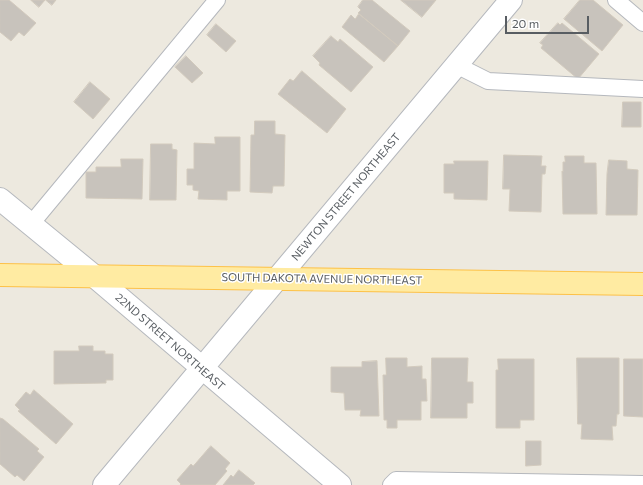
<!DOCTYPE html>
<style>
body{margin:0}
#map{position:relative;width:643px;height:485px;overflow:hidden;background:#ede9df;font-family:Commissioner,sans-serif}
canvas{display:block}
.scale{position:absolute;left:505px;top:16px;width:84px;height:18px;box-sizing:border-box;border:2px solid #585d62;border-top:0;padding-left:5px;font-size:12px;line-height:14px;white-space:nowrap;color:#585d62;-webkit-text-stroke:3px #fff;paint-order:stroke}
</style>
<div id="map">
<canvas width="643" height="485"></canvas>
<div class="scale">20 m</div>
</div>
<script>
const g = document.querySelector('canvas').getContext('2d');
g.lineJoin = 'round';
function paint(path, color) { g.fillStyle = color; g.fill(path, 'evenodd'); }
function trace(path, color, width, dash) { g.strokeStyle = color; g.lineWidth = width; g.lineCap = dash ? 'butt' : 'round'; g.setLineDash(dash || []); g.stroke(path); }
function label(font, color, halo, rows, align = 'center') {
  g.font = font + ' Commissioner,sans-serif'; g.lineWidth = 3; g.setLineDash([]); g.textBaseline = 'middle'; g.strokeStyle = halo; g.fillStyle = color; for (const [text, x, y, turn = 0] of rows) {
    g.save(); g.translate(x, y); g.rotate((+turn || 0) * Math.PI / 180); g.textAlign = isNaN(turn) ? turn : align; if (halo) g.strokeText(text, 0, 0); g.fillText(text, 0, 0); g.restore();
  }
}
const building = new Path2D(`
 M0,0H9L36,23L24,36L19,32L11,41L0,32Z
 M31,0H45L39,7Z
 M46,0H56L52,5Z
 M363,0H372L410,31L398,46L358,13L361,10L358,7Z
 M401,0H436L422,17Z
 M580,0H593L623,25L602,51L564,19Z
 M359,14L398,46L384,62L342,27L351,15L355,19Z
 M558,23L560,25L562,23L599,54L578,79L541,48L543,45L540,43Z
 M216,24L236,41L226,52L207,35Z
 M331,36L338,42L340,39L373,67L351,92L319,65L320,63L313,56Z
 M186,56L203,73L192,83L175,67Z
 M302,71L346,109L327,133L278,94L290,79L293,81Z
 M90,82L110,99L93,119L74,102Z
 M623,102H641V127H622Z
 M255,121H275V134L285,135L284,186H273L272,193L250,192L251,135H254Z
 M215,137H240V191H227V200L198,199L199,191L193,190V185H187V169H194V143L215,144Z
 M151,144H172V149L177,150L176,200H150Z
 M504,155L542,156L541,166H546L545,174H542L541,212L509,211L510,189H503Z
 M565,156H584V163H596L597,214H563L562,171L563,172V162H565Z
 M121,159H143L142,199L86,198V172H96V167H121Z
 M609,160L627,161V169L638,170L637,215H606L607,174Z
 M454,161H488L487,200L454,199V193H444V164H454Z
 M79,346H93V351H105V354H113V380H106V383L54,384V351H79Z
 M386,358H407V367L422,366V379H426L427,401H421V420H397V428H387V420H384L383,375H386Z
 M432,358H468L467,382H473V403H467V418H431Z
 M577,358H619V414H617L616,426H612L613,440L581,439L582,424H578Z
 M498,359H534V420H520V428H496V370H498Z
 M624,359H643V417L624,416Z
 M377,361L379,416H360L361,410H345L344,393L331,392V367H362V362Z
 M34,390L73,424L56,444L18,411L20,410L15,405L26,392L30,395Z
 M0,418L3,419L39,449L37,451L44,457L24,481L17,475L15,477L0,464Z
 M526,441H541V465L526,466Z
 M211,446L230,463L225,469L227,471L215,485H180L181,484L177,480L191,464L193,466Z
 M239,470L255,483L253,485H223L231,475L233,477Z`);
const lane = new Path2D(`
 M616,0L643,23
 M456,65L488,81L643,89
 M31,224L217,0
 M391,485L396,480L643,484`);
const street = new Path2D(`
 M0,199L94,276L340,485
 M104,485L511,0`);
const primary = new Path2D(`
 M0,275L643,284`);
const streetNames = [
 ["NEWTON STREET NORTHEAST",346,197,-50],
 ["SOUTH DAKOTA AVENUE NORTHEAST",322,279,1],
 ["22ND STREET NORTHEAST",170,342,41]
];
paint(building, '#c8c3bc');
trace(building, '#d2cabd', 1);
trace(lane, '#b5b8bd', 18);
trace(street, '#b5b8bd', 24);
trace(primary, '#fdc147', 24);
trace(lane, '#fff', 16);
trace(street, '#fff', 22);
trace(primary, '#ffeba2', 22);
label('11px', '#585d62', '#fff', streetNames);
</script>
